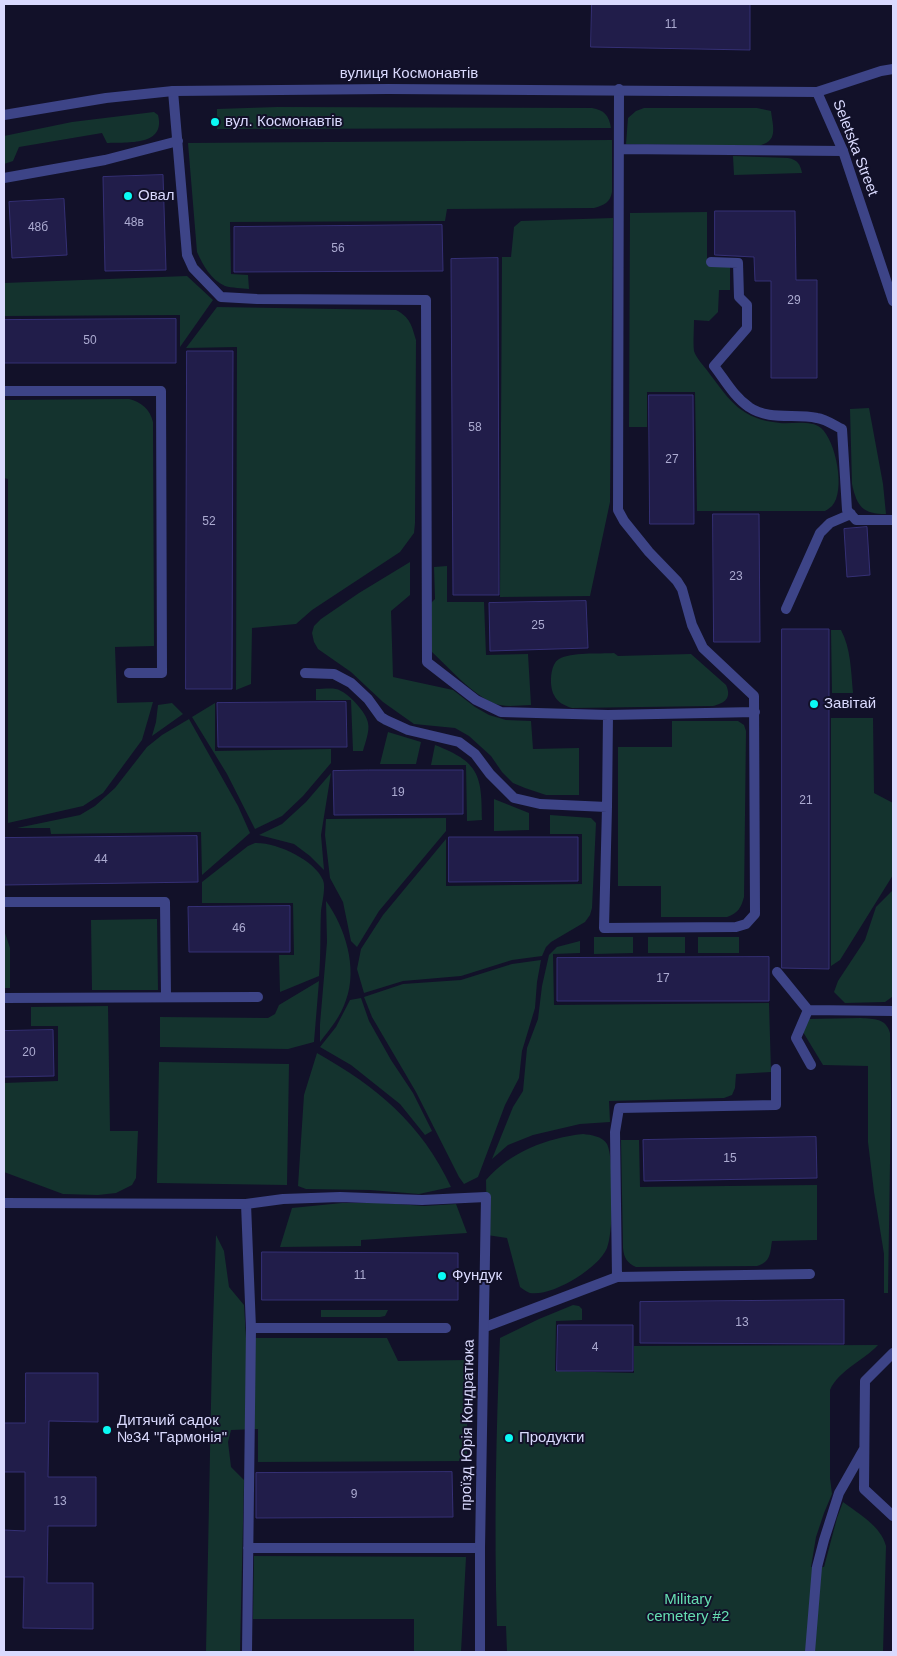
<!DOCTYPE html>
<meta charset="utf-8">
<style>
body{margin:0}
#map{position:relative;width:897px;height:1656px;overflow:hidden;background:#121129;font-family:Arial,sans-serif}
canvas{display:block}
.frame{position:absolute;inset:0;border:5px solid #dadafe;pointer-events:none}
</style>
<div id="map">
<canvas width="897" height="1656"></canvas>
<div class="frame"></div>
</div>
<script>
const g = document.querySelector('canvas').getContext('2d');
g.lineJoin = 'round';
function paint(path, color) { g.fillStyle = color; g.fill(path, 'evenodd'); }
function trace(path, color, width, dash) { g.strokeStyle = color; g.lineWidth = width; g.lineCap = dash ? 'butt' : 'round'; g.setLineDash(dash || []); g.stroke(path); }
function label(font, color, halo, rows, align = 'center') {
  g.font = font + ' Arial,sans-serif'; g.lineWidth = 4; g.setLineDash([]); g.textBaseline = 'middle'; g.strokeStyle = halo; g.fillStyle = color; for (const [text, x, y, turn = 0] of rows) {
    g.save(); g.translate(x, y); g.rotate((+turn || 0) * Math.PI / 180); g.textAlign = isNaN(turn) ? turn : align; if (halo) g.strokeText(text, 0, 0); g.fillText(text, 0, 0); g.restore();
  }
}
const green = new Path2D(`
 M277,107L592,108C604,110 609,115 611,128L217,129V109Z
 M644,108H757L771,111C773,128 779,142 757,146L626,144L628,118L636,111Z
 M154,112L158,115C166,146 128,142 107,143L102,133L19,147L13,161L4,164V136L72,122Z
 M612,140V192C610,203 604,205 594,208L447,209L445,221L230,222L231,274L248,275L249,289C242,288 232,288 225,286C211,280 203,265 197,252L188,143Z
 M733,156L788,158C798,160 800,164 802,173L734,175Z
 M707,212V266H730V290H719L718,312L709,321L694,320C694,330 693,342 694,351C696,358 705,367 709,373C731,402 741,419 780,423C793,424 811,420 821,428C836,441 846,491 832,506C830,508 828,509 825,511H697L695,392H647V427H629L630,213Z
 M613,218L610,502L590,596L500,597L502,257H511L514,227L521,221Z
 M187,276L213,300L180,347V315L4,316V283Z
 M217,307L396,310C410,317 412,326 416,340L415,523L414,533L400,552L312,610L296,624L252,628L251,684L236,690L237,347L186,348Z
 M129,399C141,402 150,409 153,422L154,646L115,647L117,703L153,702L142,740L103,793L83,806L8,823V479L4,478V400Z
 M869,408L883,484L886,514C863,514 857,507 852,484L850,409Z
 M410,562V595L391,611L393,677L453,690L475,707L489,715L506,720L531,721L533,749L579,748V795H546L525,788L513,783L502,772L491,756L469,736L455,728L414,724L383,702L351,672L318,649L314,642L312,633L314,626L321,619L359,593Z
 M447,566V602H484L486,655L528,654L531,705C521,705 510,707 500,705C479,702 445,664 430,650L431,603L435,599L434,567Z
 M831,630H841C851,649 851,671 853,693H832Z
 M614,653L618,656L691,654L726,685C732,698 725,703 713,706L572,708C565,706 557,702 554,695C549,686 550,664 559,659C571,652 599,654 614,653Z
 M316,689C322,689 330,688 336,689C347,691 367,713 368,723C370,731 365,743 363,751H353L351,700H316Z
 M172,703L183,714L152,736L156,722L158,705Z
 M215,703V751L331,749V763L303,796L282,816L255,829L227,774L192,717Z
 M831,718H873L874,793L893,803V875L840,960L831,966Z
 M189,719L238,806L250,833L202,875L201,832L51,834L50,828H17L80,815L95,806L115,788L147,747L162,735Z
 M672,721H738L744,725L746,731L744,897C741,908 738,913 727,917H661V886H618V747H672Z
 M388,732L421,742L416,764H380Z
 M435,745C479,762 482,775 482,820L467,821L466,765H431Z
 M331,773L321,835L324,870L310,856L294,844L259,835L282,824L306,802Z
 M494,799L529,813V830L494,831Z
 M550,815L591,818L596,823L592,908L590,915L585,922L551,942L546,947L542,956L512,960L461,976L403,981L364,993L357,969L361,949L383,915L446,839V886L582,884V834H550Z
 M446,818V831L379,911L357,947L351,941L343,902L330,878L325,835L326,819Z
 M255,843C276,842 315,860 323,880C326,887 322,903 321,911C320,933 321,955 319,976L280,992L279,955H294L293,903H202V882L248,846Z
 M893,890L892,997L885,1002L845,1003L834,992L838,981L865,940L876,907Z
 M326,901C345,927 358,968 346,1000C341,1016 330,1029 320,1042V1024L327,942Z
 M157,919L158,990H92L91,920Z
 M4,930L10,948V988H4Z
 M594,937H633V953L594,954Z
 M648,937H685V953H648Z
 M698,937H739V953H698Z
 M580,941V953L553,954L554,1005L769,1003L771,1072L736,1074L735,1088L732,1095L724,1098L609,1101L610,1122L580,1124L533,1135L508,1145L492,1159L513,1107L523,1091L527,1048L538,1019L542,986L549,955L557,947Z
 M541,960L537,982L535,1008L522,1051L519,1078L505,1105L478,1177L464,1184L459,1177L416,1092L372,1017L364,997L403,984L461,980L512,964Z
 M319,981L314,1042L288,1049L160,1047V1017L268,1018L275,1014L279,1005Z
 M361,998L369,1021L391,1060L413,1093L432,1131L425,1135L400,1104L351,1065L320,1047L336,1027L350,1000Z
 M108,1006L110,1131H138L136,1178L132,1185L116,1193L98,1195L63,1194L4,1172V1083L58,1081V1026H31V1007Z
 M861,1018C874,1019 886,1018 890,1033L891,1097L888,1293H884V1254L874,1192L868,1142V1066L823,1065L803,1032L808,1019Z
 M317,1053C377,1087 421,1123 451,1187L419,1194L370,1190L306,1189L298,1186L304,1095Z
 M159,1062L289,1064L287,1185L157,1183Z
 M583,1134C591,1135 602,1136 607,1144C614,1157 614,1233 607,1248C599,1268 552,1297 530,1293C527,1292 523,1289 520,1287L507,1238L487,1235L486,1180C510,1152 547,1138 583,1134Z
 M621,1140H639L640,1187L817,1185V1240L772,1241C770,1253 771,1262 757,1266L636,1267C627,1263 624,1258 623,1248Z
 M342,1203H383L424,1206L456,1204L467,1233L361,1240V1246L280,1247L292,1208Z
 M216,1235L224,1251L229,1287L244,1305L246,1338H387L398,1361L467,1360V1461L258,1462V1429L231,1430L228,1442L231,1467L244,1480L240,1651H232V1652H206L212,1354Z
 M573,1305L579,1306L582,1309V1320L556,1321L555,1371L634,1373V1346L878,1345C863,1361 839,1370 830,1390V1478L832,1494L824,1513L816,1537L811,1567H824L837,1518L843,1502C859,1514 881,1526 886,1546L883,1652H507L506,1626H497C494,1530 496,1434 500,1338L539,1319Z
 M321,1310H388L385,1316L380,1317H321Z
 M254,1556L466,1557L461,1652H414V1619H253Z`);
const building = new Path2D(`
 M592,4H750V50L591,47Z
 M163,175L166,270L105,271L103,177Z
 M64,199L67,255L12,258L9,202Z
 M715,211H795L796,280H817V378H771V281H755L754,257L715,255Z
 M442,225L443,271L234,272V227Z
 M498,258L499,595H453L451,259Z
 M176,319V363H4V320Z
 M187,351H233L232,689H186Z
 M649,395H693L694,524H650Z
 M713,514H759L760,642H714Z
 M867,527L870,575L847,577L844,529Z
 M586,601L588,648L490,651L489,603Z
 M782,629H829V969L782,968Z
 M346,702L347,747H218L217,703Z
 M369,770H463V814L334,815L333,771Z
 M197,836L198,882L4,885V838Z
 M449,837H578V881L449,882Z
 M290,906V952H189L188,907Z
 M769,957V1001H557V958Z
 M53,1030L54,1076L4,1077V1031Z
 M816,1137L817,1178L644,1181L643,1140Z
 M262,1252L458,1253V1300H262Z
 M844,1300V1344L640,1343V1302Z
 M558,1325H633V1371H557Z
 M26,1373H98V1422L49,1421L48,1477H96V1526H48L47,1583H93V1629L23,1628L24,1577H4V1530L25,1531V1472H4V1423H25Z
 M452,1472L453,1517L256,1518V1473Z`);
const service = new Path2D(`
 M173,91L187,255L193,268L221,297L257,299L426,300L427,662L476,700L501,712L608,715
 M619,149L843,151
 M4,178L105,160L178,141
 M711,262L738,263L739,297L747,305V328L714,366C725,380 734,397 749,407C769,421 795,413 817,418C825,419 834,425 842,429L847,510L856,520H893
 M4,391H161L162,673H129
 M786,609L820,533L830,523L851,514
 M305,673L334,674L351,683L368,699L381,717L386,720L408,730L459,742L475,754L490,774L514,798L540,804L607,807L604,928L736,927L746,924L755,914L754,696L703,648L692,625L682,589L677,581L649,552L624,521L618,510L619,89
 M607,807L608,715L755,712
 M4,902H165L166,996
 M777,972L808,1010
 M4,998L258,997
 M808,1010L893,1011
 M808,1010L796,1038L811,1065
 M246,1204L251,1328L247,1652
 M617,1277L615,1132L619,1108L776,1105V1069
 M485,1327L617,1277L810,1274
 M251,1328H446
 M893,1353L865,1381L864,1489L893,1516
 M248,1548H480
 M810,1652L817,1567L824,1540L839,1493L864,1449`);
const minor = new Path2D(`
 M817,92L881,71L893,69
 M4,1203L246,1204L283,1199L340,1197L422,1200L486,1197L480,1548V1652`);
const tertiary = new Path2D(`
 M4,115L106,98L173,91L388,89L817,92L843,151L893,301`);
const markers = [
 [215,122,5,"#0afaf4"],
 [128,196,5,"#0afaf4"],
 [814,704,5,"#0afaf4"],
 [442,1276,5,"#0afaf4"],
 [107,1430,5,"#0afaf4"],
 [509,1438,5,"#0afaf4"]
];
const numberNames = [
 ["11",671,25],
 ["48в",134,223],
 ["48б",38,228],
 ["56",338,249],
 ["29",794,301],
 ["50",90,341],
 ["58",475,428],
 ["27",672,460],
 ["52",209,522],
 ["23",736,577],
 ["25",538,626],
 ["19",398,793],
 ["21",806,801],
 ["44",101,860],
 ["46",239,929],
 ["17",663,979],
 ["20",29,1053],
 ["15",730,1159],
 ["11",360,1276],
 ["13",742,1323],
 ["4",595,1348],
 ["9",354,1495],
 ["13",60,1502]
];
const streetNames = [
 ["вулиця Космонавтів",409,74],
 ["Seletska Street",855,148,69],
 ["проїзд Юрія Кондратюка",468,1425,-89]
];
const poiNames = [
 ["вул. Космонавтів",225,122],
 ["Овал",138,196],
 ["Завітай",824,704],
 ["Фундук",452,1276],
 ["Дитячий садок",117,1421],
 ["№34 \"Гармонія\"",117,1438],
 ["Продукти",519,1438]
];
const parkNames = [
 ["Military",688,1600],
 ["cemetery #2",688,1617]
];
paint(green, '#14332e');
paint(building, '#211d4a');
trace(building, '#353075', 1);
trace(service, '#3d4487', 10);
trace(minor, '#3d4487', 10);
trace(tertiary, '#3d4487', 10);
for (const [x, y, r, color] of markers) { const dot = new Path2D(); dot.arc(x, y, r, 0, 2 * Math.PI); g.fillStyle = color; g.fill(dot); trace(dot, '#121129', 2); }
label('12px', '#acabd1', null, numberNames);
label('15px', '#dadafe', '#121129', streetNames);
label('15px', '#dadafe', '#121129', poiNames, 'left');
label('15px', '#65deb1', '#121129', parkNames);
</script>
